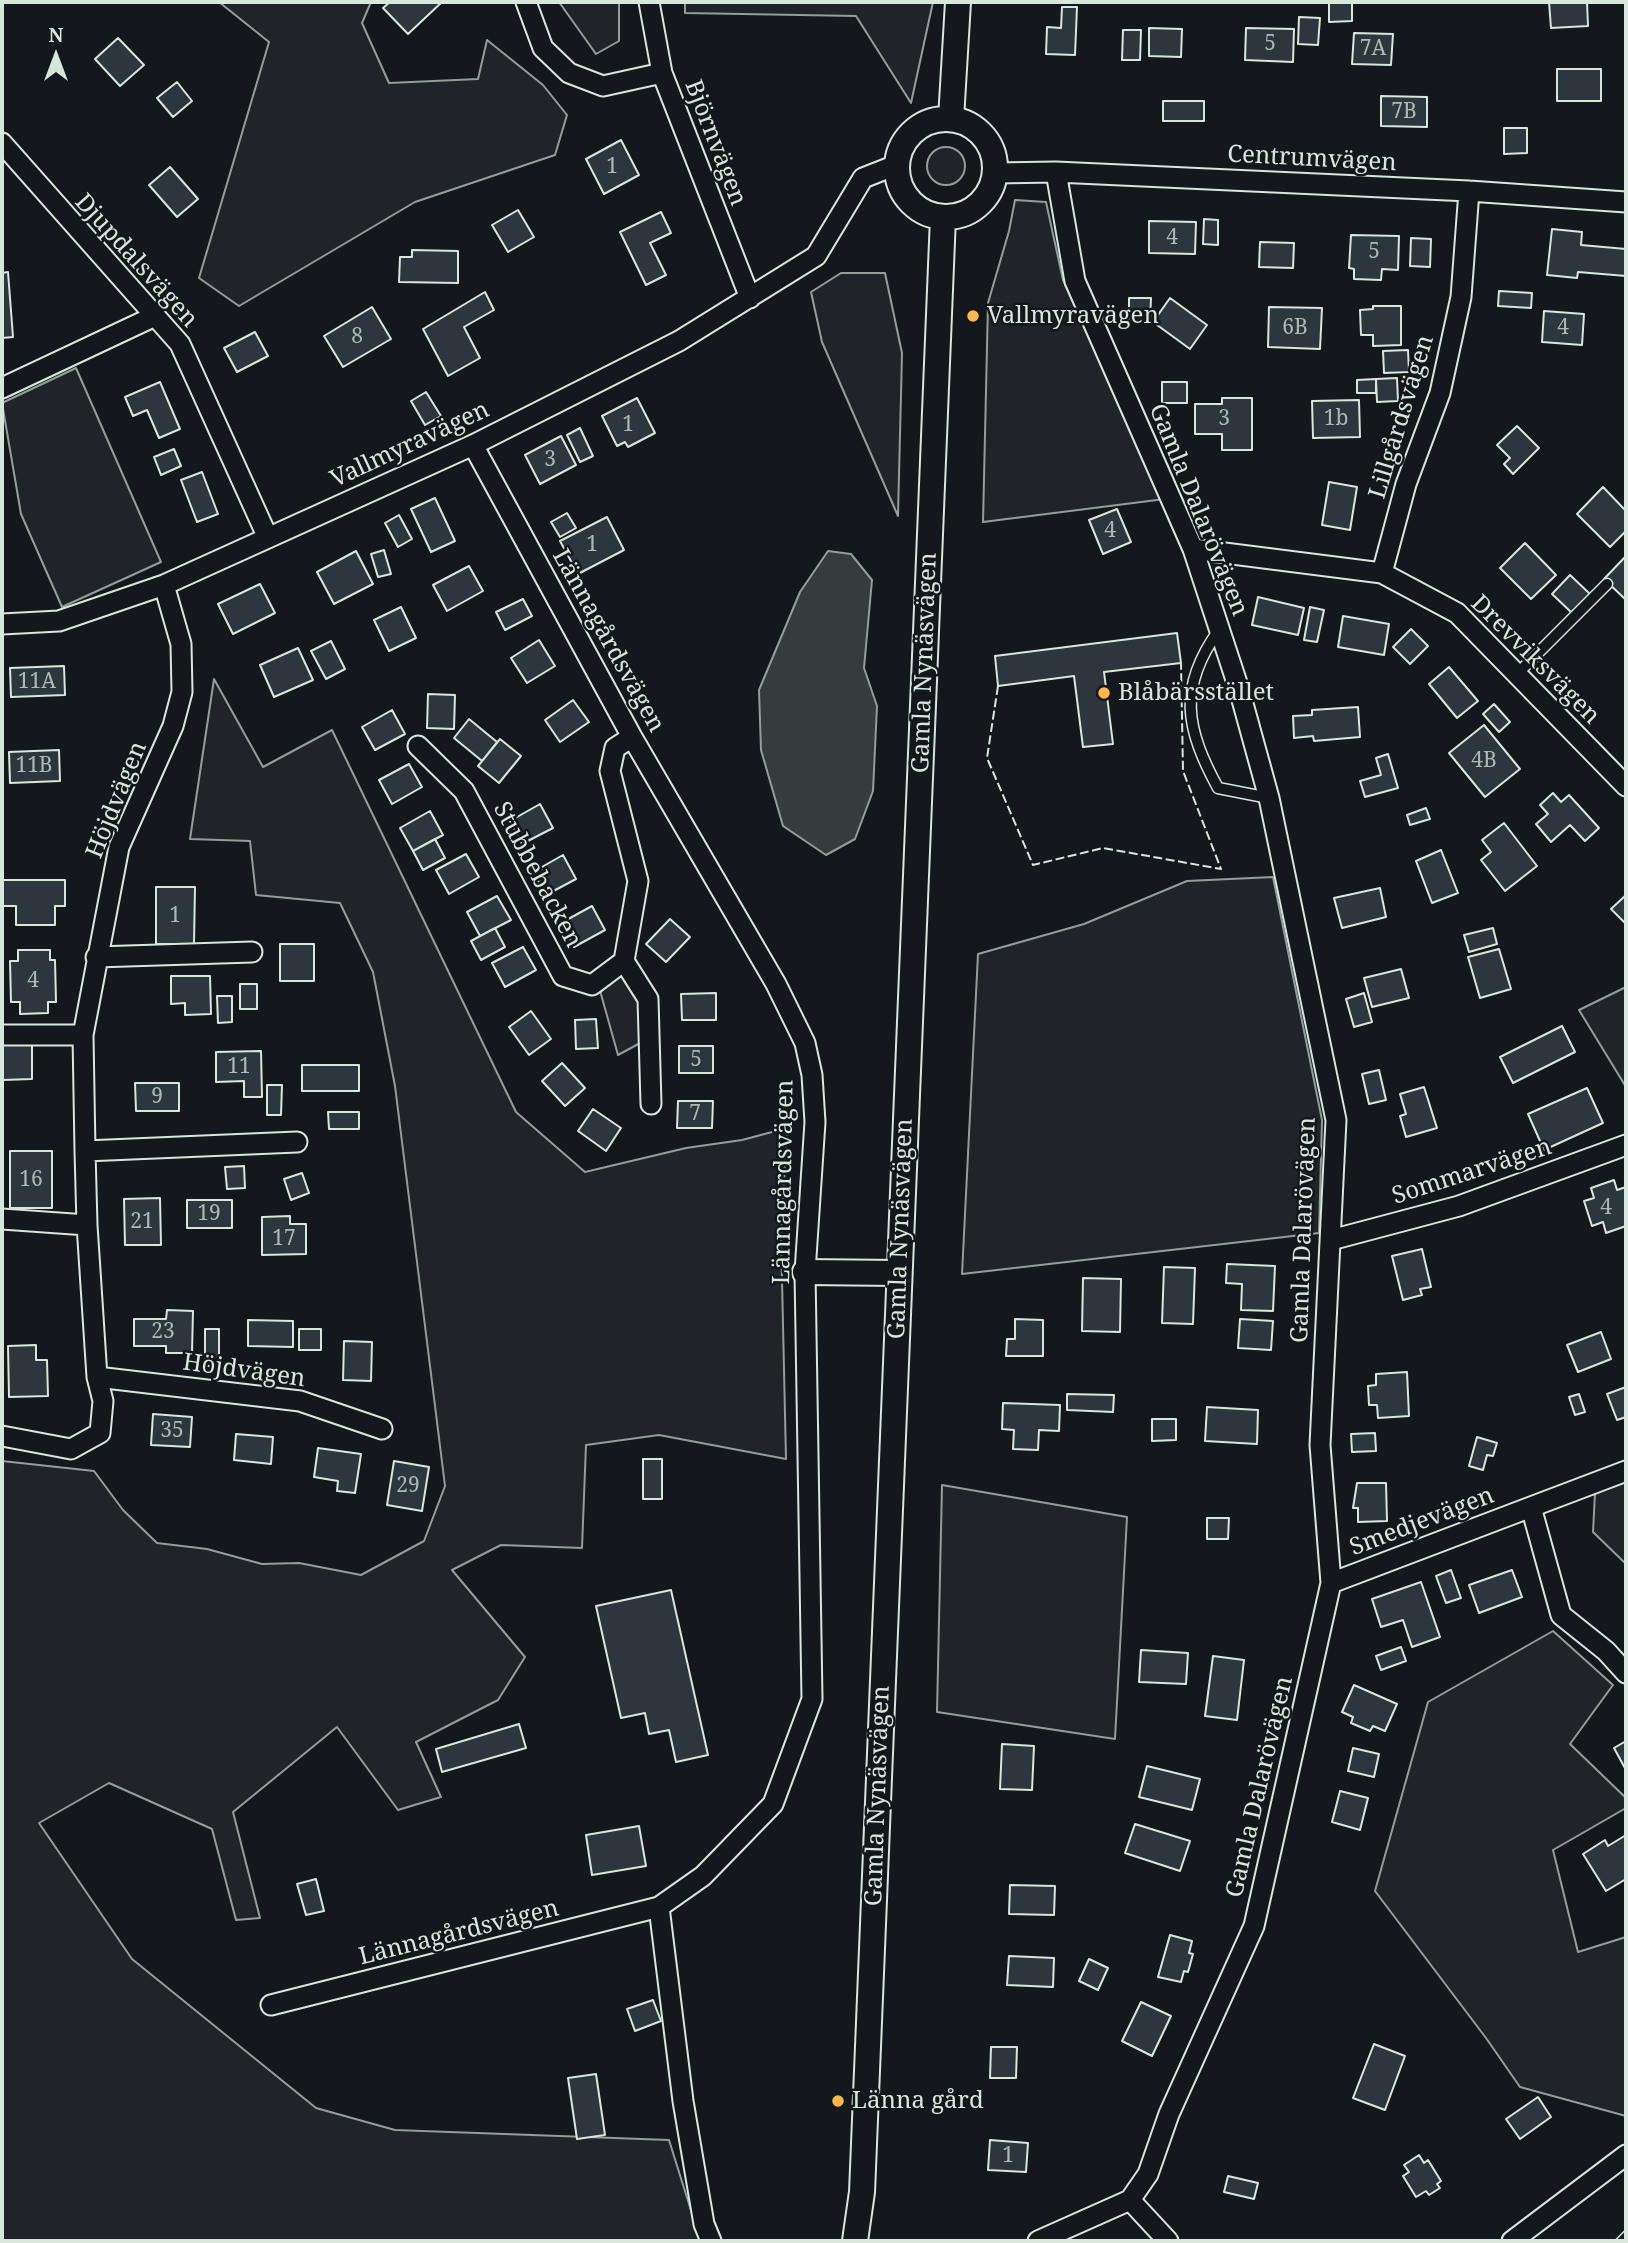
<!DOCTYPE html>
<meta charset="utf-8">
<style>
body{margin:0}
#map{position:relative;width:1628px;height:2243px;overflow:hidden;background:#14181c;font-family:"Noto Serif",serif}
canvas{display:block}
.frame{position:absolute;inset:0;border:4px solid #d8e6dc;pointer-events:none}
.north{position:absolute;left:21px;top:21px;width:70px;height:70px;-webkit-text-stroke:5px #14181c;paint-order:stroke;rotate:0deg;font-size:19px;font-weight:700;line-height:28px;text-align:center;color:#d8e6dc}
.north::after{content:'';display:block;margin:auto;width:24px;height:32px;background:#d8e6dc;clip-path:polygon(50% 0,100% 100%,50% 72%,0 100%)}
</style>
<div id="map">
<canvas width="1628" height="2243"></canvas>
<div class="frame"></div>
<div class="north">N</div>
</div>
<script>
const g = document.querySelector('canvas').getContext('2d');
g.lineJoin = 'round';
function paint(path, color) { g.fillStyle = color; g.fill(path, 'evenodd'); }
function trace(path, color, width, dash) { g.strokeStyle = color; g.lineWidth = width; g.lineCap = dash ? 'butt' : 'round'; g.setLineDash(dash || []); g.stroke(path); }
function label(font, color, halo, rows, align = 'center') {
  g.font = font + ' "Noto Serif",serif'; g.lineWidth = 5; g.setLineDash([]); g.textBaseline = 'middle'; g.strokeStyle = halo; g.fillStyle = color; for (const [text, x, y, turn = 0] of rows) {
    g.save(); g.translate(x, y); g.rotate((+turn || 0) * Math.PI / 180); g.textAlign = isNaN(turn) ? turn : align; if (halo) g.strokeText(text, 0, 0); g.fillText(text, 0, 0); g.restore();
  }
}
const green = new Path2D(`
 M219,2H371L362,23L389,83L478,79L487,40L543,85L567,115L555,155L415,202L239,306L199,278L269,42Z
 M559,2H619V41L596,54Z
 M685,2H933L911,103L856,16L685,13Z
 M927 166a19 19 0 1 1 38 0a19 19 0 1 1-38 0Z
 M1015,200L1046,202L1063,280L1165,499L983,522L988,303L1009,231Z
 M841,273H885L902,353L898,516L822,342L811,292Z
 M76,368L161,562L62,607L21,514L2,403Z
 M214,679L263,767L332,730L516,1112L585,1172L686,1148L742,1140L787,1128L781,1235L786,1459L659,1435L586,1445L582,1548L501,1545L452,1570L525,1657L498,1700L416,1742L441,1797L398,1810L337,1727L233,1812L260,1918L236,1920L212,1829L109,1783L39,1823L132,1959L316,2108L395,2130L669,2140L694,2220L705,2241H2V1461L94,1471L123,1510L157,1543L207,1549L262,1564L299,1563L361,1575L424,1541L445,1486L395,1086L373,972L340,903L256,895L250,841L190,839Z
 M1273,877L1322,1120L1319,1233L962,1274L978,954L1084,924L1187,881Z
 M623,970L642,1000V1042L618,1055L599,987Z
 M1626,987V1087L1579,1010Z
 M1626,1482V1564L1593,1532L1595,1493Z
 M942,1485L1127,1517L1115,1739L937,1712Z
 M1553,1631L1613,1685L1570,1744L1626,1798V1808L1553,1850L1578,1952L1626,1937V2116L1520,2087L1486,2038L1375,1891L1428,1702Z`);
const water = new Path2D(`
 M828,551L851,554L872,580L864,668L877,706L873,791L855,839L826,855L783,826L761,750L759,690L800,592Z`);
const building = new Path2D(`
 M390,2H442L408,34L383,8Z
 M1329,2H1352V21L1329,22Z
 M1549,2H1587L1588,26L1551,28Z
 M1062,7H1077L1075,55L1046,54L1047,27L1061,28Z
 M1299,17L1320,18L1318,45L1298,44Z
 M1149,28L1182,29L1181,57L1149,56Z
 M1246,28L1294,29L1293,62L1245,60Z
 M1123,30H1141L1140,60H1122Z
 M1354,33L1393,34L1391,65L1352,64Z
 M118,38L144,65L120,86L95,59Z
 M1557,69H1601V101H1557Z
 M177,82L192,101L173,117L157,98Z
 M1381,96L1427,97V127L1381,126Z
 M1163,101H1204V121H1163Z
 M1504,128H1527V153L1504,154Z
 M621,140L639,175L604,194L586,159Z
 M170,167L198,199L177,217L149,185Z
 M518,210L534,237L508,252L492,225Z
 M661,212L671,233L650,243L666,275L646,285L620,232Z
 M1204,219L1218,220V245L1203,244Z
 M1149,221L1196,222L1195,254L1149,253Z
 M1552,229L1582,232L1581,245L1626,249V276L1578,272L1577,278L1547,275Z
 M1351,235L1399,236L1398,270L1382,269L1381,280L1354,279V269L1349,268Z
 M1411,238L1431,239L1430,267L1410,266Z
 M1260,242L1294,243L1293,268L1259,267Z
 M412,250L458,251V283L399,282L400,257H412Z
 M8,272L13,337L2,338V273Z
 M1499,291L1532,293L1531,308L1498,306Z
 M485,292L494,310L464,327L480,358L448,376L423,329Z
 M1129,298H1151L1150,321H1129Z
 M1170,298L1207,325L1190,349L1153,322Z
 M1373,306H1401V345L1373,346V335H1361L1360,310L1373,309Z
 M372,307L391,339L343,367L324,336Z
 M1269,307L1322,308L1320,349L1268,347Z
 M1544,311L1584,314L1582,345L1542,342Z
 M255,332L268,356L237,372L224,348Z
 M1408,350L1409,372L1384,373L1383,351Z
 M1397,378L1398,401L1377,402L1376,379Z
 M1376,379V393H1357V380Z
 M160,382L180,429L159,438L147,410L133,416L125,397Z
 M1162,382H1187V403H1162Z
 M426,392L441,416L425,425L411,401Z
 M637,398L655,433L628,447L625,442L617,446L602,416Z
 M1222,398H1252V450H1222V434H1195V404H1222Z
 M1359,400L1360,437L1313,438L1312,401Z
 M1517,426L1539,448L1513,474L1504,464L1510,458L1497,445Z
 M580,428L593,456L580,462L567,435Z
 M561,436L576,465L540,484L525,455Z
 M174,449L181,466L161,475L154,457Z
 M202,472L218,514L197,522L181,480Z
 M1329,482L1357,487L1350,530L1322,525Z
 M1603,487L1626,511V531L1610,547L1577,514Z
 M435,498L455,541L431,552L411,509Z
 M1117,509L1131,542L1103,554L1089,520Z
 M567,513L576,528L560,537L551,522Z
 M399,515L412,539L398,547L385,523Z
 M607,517L624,550L578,574L560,541Z
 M1525,543L1556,575L1531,599L1500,568Z
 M384,550L391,574L378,577L371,554Z
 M356,551L373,584L334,604L317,572Z
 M1626,556V597L1625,599L1604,579Z
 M469,566L483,591L447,611L433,585Z
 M1570,575L1590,594L1572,613L1552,594Z
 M260,584L275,613L233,634L218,604Z
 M1258,597L1304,608L1298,635L1252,625Z
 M523,599L532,616L505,630L496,612Z
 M401,607L416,638L389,651L374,620Z
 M1310,607L1324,610L1317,642L1304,640Z
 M1343,616L1389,624L1384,655L1338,647Z
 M1411,629L1428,646L1410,664L1393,647Z
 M1177,633L1181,663L1104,672L1113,744L1083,747L1074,676L998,686L995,656Z
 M539,640L555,666L527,683L511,658Z
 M331,641L345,669L326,679L311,651Z
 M298,648L313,680L274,697L260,665Z
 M64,666L65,695L11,697L10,668Z
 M1449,667L1478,701L1457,718L1429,684Z
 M428,694L455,695L454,729L427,728Z
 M573,700L589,722L560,742L545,720Z
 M1494,704L1510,722L1499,732L1483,714Z
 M1358,707L1360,737L1314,741L1313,736L1294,738L1293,716L1312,715V710Z
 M392,710L405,734L375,750L362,727Z
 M469,719L497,742L482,761L454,738Z
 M1484,725L1520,769L1485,797L1449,753Z
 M500,739L521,756L499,783L478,766Z
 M59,750L60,781L10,783L9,752Z
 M1388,754L1398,788L1365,797L1360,781L1381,775L1376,758Z
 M409,764L422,787L392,804L379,780Z
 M1553,793L1561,802L1569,795L1599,828L1585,841L1570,825L1551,842L1536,824L1548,814L1540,805Z
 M540,804L553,828L522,844L510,821Z
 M1426,808L1430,819L1410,825L1407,815Z
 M430,811L443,835L413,851L400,828Z
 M1504,823L1537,866L1505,891L1481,860L1491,852L1482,840Z
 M435,839L445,858L423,870L413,851Z
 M1441,850L1458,893L1432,903L1416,861Z
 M466,854L479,877L449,894L436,870Z
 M563,855L576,879L546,895L533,872Z
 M2,880H65V906H55V925H16V906H2Z
 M156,887H195L194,944H156Z
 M1380,888L1386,917L1342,928L1334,898Z
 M1626,895V924L1611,909Z
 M497,896L511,920L480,936L467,912Z
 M592,906L605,930L574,947L561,923Z
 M670,919L690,937L666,962L646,944Z
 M495,928L505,947L481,960L471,941Z
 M1493,928L1497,944L1469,952L1464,935Z
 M280,944H314V981H280Z
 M523,947L536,970L505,987L492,963Z
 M1499,949L1511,989L1480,998L1468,957Z
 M18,950H50V960H55L56,1002H48V1013L20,1014V1002H11L10,961H18Z
 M1401,969L1409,998L1372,1007L1364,978Z
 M171,976H210L211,1014L185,1015V1003L171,1004Z
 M240,984H257V1009H240Z
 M716,993V1020H682L681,994Z
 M1364,993L1372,1022L1354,1027L1346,999Z
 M217,996H232V1022L218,1023Z
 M531,1011L551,1039L529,1055L509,1027Z
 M596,1019L598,1048L576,1049L575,1020Z
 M1562,1026L1575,1052L1513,1083L1500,1057Z
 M2,1045H32V1079L2,1080Z
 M679,1046H713V1073H679Z
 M261,1051L262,1097H244V1081L216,1082V1052Z
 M562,1063L585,1088L565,1106L542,1081Z
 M302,1065H359V1091H302Z
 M1379,1070L1386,1100L1369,1104L1362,1074Z
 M135,1083H179V1111H136Z
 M267,1085H282L281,1115H267Z
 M1424,1087L1437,1128L1406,1137L1400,1116L1406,1114L1400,1094Z
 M1587,1088L1603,1123L1544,1150L1528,1114Z
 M678,1101H713L712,1128H677Z
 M593,1109L621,1128L606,1151L578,1131Z
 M328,1112H359V1129H329Z
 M10,1151H52V1208H10Z
 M244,1166L245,1188L227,1189L225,1167Z
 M302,1173L309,1193L291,1200L284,1179Z
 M1614,1180L1617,1190L1626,1187V1226L1606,1233L1603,1222L1592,1226L1584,1201L1594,1198L1591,1188Z
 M160,1198L161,1245H125L124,1199Z
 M187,1200H232V1228H187Z
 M290,1216V1224H306V1254L262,1255V1217Z
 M1422,1249L1431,1287L1420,1289L1422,1295L1403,1300L1392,1256Z
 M1227,1264L1275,1266L1273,1311L1241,1310L1242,1284L1226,1283Z
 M1164,1267L1195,1268L1193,1324L1162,1323Z
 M1083,1278L1121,1279L1120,1332L1082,1331Z
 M167,1310L193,1311L192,1353H166V1346H134V1319H166Z
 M1015,1319L1043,1320V1356H1006L1007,1339H1015Z
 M1240,1319L1273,1321L1271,1350L1238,1348Z
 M248,1320L293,1321V1347L248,1346Z
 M205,1329H219V1366H205Z
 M299,1329H321V1350H299Z
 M1601,1332L1611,1359L1578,1372L1567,1345Z
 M344,1341L372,1342L371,1381L343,1380Z
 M36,1345V1360H47L48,1396L9,1397L8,1346Z
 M1407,1372L1409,1416L1378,1418L1377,1405H1369L1368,1386L1376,1385V1374Z
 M1626,1387V1417L1617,1420L1607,1394Z
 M1067,1394L1114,1395L1113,1412L1067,1410Z
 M1579,1394L1585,1412L1575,1415L1569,1397Z
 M1003,1403L1060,1405L1059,1431L1039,1430L1038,1450L1013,1449L1014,1430L1002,1429Z
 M1207,1407L1258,1410L1257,1444L1205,1441Z
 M153,1414L192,1417L190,1447L151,1445Z
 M1152,1419H1176V1440L1152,1441Z
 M1375,1433L1376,1451L1352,1452L1351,1434Z
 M236,1434L273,1437L271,1464L234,1460Z
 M1477,1437L1497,1443L1493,1456L1487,1455L1483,1470L1469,1466Z
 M318,1448L361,1454L355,1493L337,1491L338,1481L314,1477Z
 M643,1459H662V1499H643Z
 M394,1461L429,1467L422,1511L387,1505Z
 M1357,1483H1386L1387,1521L1358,1522V1508H1353Z
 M1207,1518H1229L1228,1539H1207Z
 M1451,1570L1461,1598L1446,1603L1436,1576Z
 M1512,1570L1522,1597L1479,1613L1469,1585Z
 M1421,1582L1440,1637L1412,1647L1403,1620L1381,1627L1372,1599Z
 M671,1590L708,1755L676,1762L669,1730L649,1734L645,1713L621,1718L596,1606Z
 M1401,1647L1406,1661L1381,1670L1376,1656Z
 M1141,1650L1188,1653L1186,1684L1139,1682Z
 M1213,1656L1244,1660L1237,1720L1205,1716Z
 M1354,1685L1397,1704L1385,1731L1373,1726L1370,1731L1351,1723L1353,1717L1342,1712Z
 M519,1724L526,1748L442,1772L436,1749Z
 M1626,1741V1770L1614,1748Z
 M1002,1744L1034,1746L1032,1790L1000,1789Z
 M1353,1748L1379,1754L1374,1777L1348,1771Z
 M1147,1766L1200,1779L1192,1810L1139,1797Z
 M1340,1791L1368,1798L1360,1830L1332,1822Z
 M1135,1824L1190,1841L1180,1871L1125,1853Z
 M639,1826L646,1866L592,1875L586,1835Z
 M1626,1835V1879L1606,1891L1583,1854L1605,1840L1608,1846Z
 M316,1879L324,1911L306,1915L297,1884Z
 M1010,1885L1055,1886L1054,1915L1009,1914Z
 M1170,1935L1192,1941L1189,1953L1193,1954L1188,1972L1184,1971L1181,1982L1158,1977Z
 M1009,1956L1054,1958L1053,1987L1007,1985Z
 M1089,1959L1108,1968L1098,1990L1079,1981Z
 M653,2000L661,2021L635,2031L627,2009Z
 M1141,2002L1171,2016L1152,2056L1122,2041Z
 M1374,2044L1405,2056L1385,2110L1353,2098Z
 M991,2047H1017L1016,2078H990Z
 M596,2074L605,2135L577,2139L568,2078Z
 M1538,2097L1551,2117L1520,2139L1506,2119Z
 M990,2140L1028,2143L1026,2172L988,2170Z
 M1419,2155L1424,2163L1428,2160L1441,2181L1437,2184L1440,2188L1429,2195L1426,2191L1416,2197L1403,2176L1409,2172L1404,2165Z
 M1228,2176L1258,2183L1254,2199L1224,2192Z`);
const service = new Path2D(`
 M1219,630C1177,688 1186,729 1218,788L1269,798
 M1517,674L1607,584`);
const minor = new Path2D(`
 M526,2L543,48L569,73L603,86L662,73
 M649,2L662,73L750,298
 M2,143L180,344L268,538
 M1056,172L1075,281L1193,549L1239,689L1269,798L1336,1120L1320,1445L1331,1583L1254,1926L1169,2114L1148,2174L1130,2200
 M995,173L1056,172L1469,191L1626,202
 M2,388L155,316
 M1193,549L1382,573L1457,613L1626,786
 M1382,573L1406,484L1440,393L1461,297L1469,191
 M2,624L59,621L164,585L473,445L679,341L816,256L863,178L896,165
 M418,746L464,791L563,976L592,985L624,961L648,999L651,1104
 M96,957L252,952
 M624,961L638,881L610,771L615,748L632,737
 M2,1035H83L85,1151
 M83,1035L119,847L173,726L182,692L181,644L164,585
 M2,1219L87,1225L97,1377
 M87,1225L85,1151L297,1142
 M1331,1240L1459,1206L1626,1145
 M2,1436L71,1449L100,1433L103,1401L97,1377L300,1401L382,1429
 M1626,1471L1531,1507L1561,1615L1606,1651L1626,1673
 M1331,1583L1531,1507
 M659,1907L683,2101L704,2224L711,2241
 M271,2005L659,1907L703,1876L773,1804L812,1699L805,1272L815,1122L812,1075L805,1043L776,984L632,737L473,445
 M1130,2200L1168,2241
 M1038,2241L1130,2200
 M1512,2241L1626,2155`);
const tertiary = new Path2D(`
 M951,119L958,2
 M897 168a49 49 0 1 1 98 0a49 49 0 1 1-98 0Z
 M805,1272L899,1273
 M855,2241L862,2192L943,217`);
const rail = new Path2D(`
 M1619,2241L1626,2234`);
const fence = new Path2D(`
 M998,686L987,758L1033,865L1103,848L1221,869L1183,771L1181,663`);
const markers = [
 [973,316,7,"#ffb74d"],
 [1104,693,7,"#ffb74d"],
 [838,2101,7,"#ffb74d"]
];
const numberNames = [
 ["5",1270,44],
 ["7A",1373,49],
 ["7B",1404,112],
 ["1",612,167],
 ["4",1172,238],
 ["5",1374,252],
 ["6B",1295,328],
 ["4",1563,328],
 ["8",357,337],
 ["3",1224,419],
 ["1b",1336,419],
 ["1",628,425],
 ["3",550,460],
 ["4",1110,531],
 ["1",592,545],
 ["11A",37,682],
 ["4B",1484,761],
 ["11B",34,766],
 ["1",175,916],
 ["4",33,981],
 ["5",696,1060],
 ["11",239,1067],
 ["9",157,1097],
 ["7",695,1114],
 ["16",31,1180],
 ["4",1606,1208],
 ["19",209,1214],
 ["21",142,1222],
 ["17",284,1239],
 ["23",163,1332],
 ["35",172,1431],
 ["29",408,1486],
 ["1",1008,2156]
];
const streetNames = [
 ["Björnvägen",715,143,69],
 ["Centrumvägen",1312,159,3],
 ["Djupdalsvägen",136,261,48],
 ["Lillgårdsvägen",1402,417,-73],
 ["Vallmyravägen",410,445,-25],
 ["Gamla Dalarövägen",1198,510,68],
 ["Lännagårdsvägen",608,641,61],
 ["Drevviksvägen",1535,660,45],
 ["Gamla Nynäsvägen",925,663,-88],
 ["Höjdvägen",117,800,-68],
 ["Stubbebacken",537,875,62],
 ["Sommarvägen",1472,1172,-18],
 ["Lännagårdsvägen",784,1182,-89],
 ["Gamla Nynäsvägen",901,1229,-88],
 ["Gamla Dalarövägen",1304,1230,-88],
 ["Höjdvägen",244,1371,8],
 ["Smedjevägen",1422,1522,-21],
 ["Gamla Dalarövägen",1260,1787,-77],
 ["Gamla Nynäsvägen",878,1796,-88],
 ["Lännagårdsvägen",459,1933,-14]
];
const poiNames = [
 ["Vallmyravägen",987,316],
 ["Blåbärsstället",1118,693],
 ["Länna gård",852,2101]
];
paint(green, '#202428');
trace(green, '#939e99', 2);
paint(water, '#363b3e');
trace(water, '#939e99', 2);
paint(building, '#2c363c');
trace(building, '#d8e6dc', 2);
trace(service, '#d8e6dc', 13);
trace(minor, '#d8e6dc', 23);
trace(tertiary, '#d8e6dc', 28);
trace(service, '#14181c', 10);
trace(minor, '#14181c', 19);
trace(tertiary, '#14181c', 24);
trace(rail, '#d8e6dc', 8);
trace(rail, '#14181c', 5, [16]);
trace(fence, '#d8e6dc', 2, [9, 3.5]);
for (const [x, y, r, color] of markers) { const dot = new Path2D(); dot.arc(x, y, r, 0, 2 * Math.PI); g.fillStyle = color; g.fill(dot); trace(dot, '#14181c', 2.5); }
label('21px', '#adbab4', null, numberNames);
label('24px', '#d8e6dc', '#14181c', streetNames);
label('24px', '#d8e6dc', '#14181c', poiNames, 'left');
</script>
